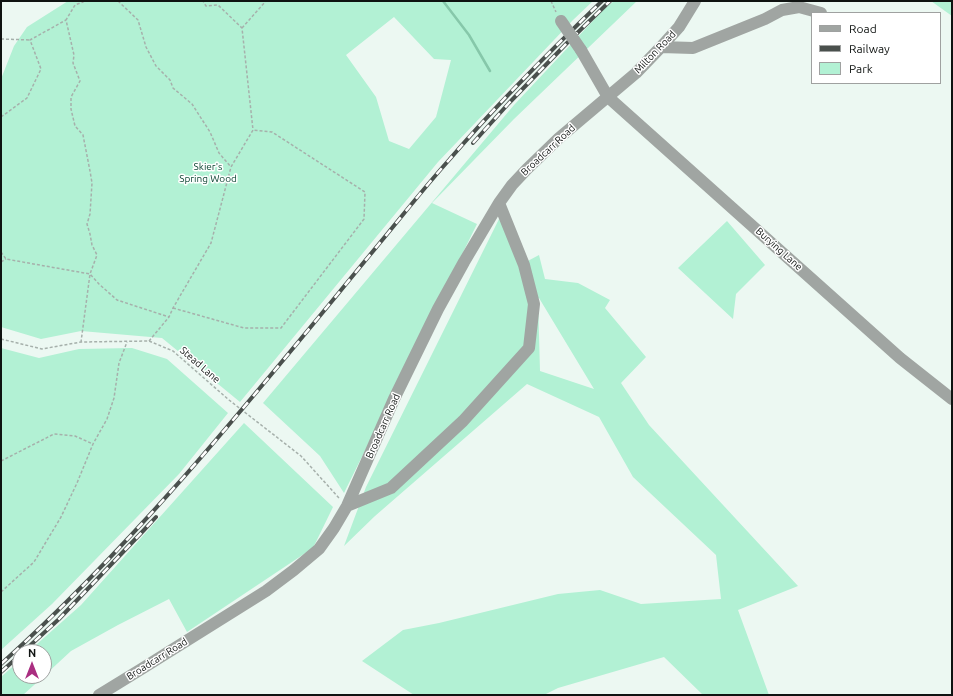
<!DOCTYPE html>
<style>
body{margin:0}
#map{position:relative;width:953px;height:696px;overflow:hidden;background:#ecf8f2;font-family:Ubuntu,sans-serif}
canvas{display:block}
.frame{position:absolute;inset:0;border:2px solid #0f1311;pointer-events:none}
.legend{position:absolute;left:811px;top:12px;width:130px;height:72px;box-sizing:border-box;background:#fff;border:1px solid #9fa1a0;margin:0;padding:5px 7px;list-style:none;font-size:12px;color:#0f1311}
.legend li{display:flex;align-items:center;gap:8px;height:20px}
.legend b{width:20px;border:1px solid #9fa1a0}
.north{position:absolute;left:12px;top:644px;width:40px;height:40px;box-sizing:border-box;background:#fff;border:1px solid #9fa1a0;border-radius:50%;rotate:0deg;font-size:11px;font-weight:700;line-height:16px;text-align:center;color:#0f1311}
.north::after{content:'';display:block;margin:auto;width:14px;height:18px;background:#aa2e81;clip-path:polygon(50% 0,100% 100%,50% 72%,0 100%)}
</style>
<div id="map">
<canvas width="953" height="696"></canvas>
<div class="frame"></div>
<ul class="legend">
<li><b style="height:5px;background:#a0a5a2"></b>Road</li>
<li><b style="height:5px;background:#4a504d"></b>Railway</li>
<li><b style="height:11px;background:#b2f1d4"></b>Park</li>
</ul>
<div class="north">N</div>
</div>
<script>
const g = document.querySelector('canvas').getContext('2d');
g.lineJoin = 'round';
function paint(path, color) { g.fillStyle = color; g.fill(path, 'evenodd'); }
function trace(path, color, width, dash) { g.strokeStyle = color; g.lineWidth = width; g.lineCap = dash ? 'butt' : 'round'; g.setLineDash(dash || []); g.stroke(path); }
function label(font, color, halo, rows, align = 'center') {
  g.font = font + ' Ubuntu,sans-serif'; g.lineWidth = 3; g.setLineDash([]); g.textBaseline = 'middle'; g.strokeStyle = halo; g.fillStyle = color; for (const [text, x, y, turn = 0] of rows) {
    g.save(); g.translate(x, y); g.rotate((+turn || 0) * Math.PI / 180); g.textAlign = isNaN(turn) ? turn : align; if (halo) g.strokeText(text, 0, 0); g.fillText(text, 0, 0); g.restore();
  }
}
const green = new Path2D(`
 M68,1H593L573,20L438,162L240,402L162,338L81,331L41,339L1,327V79L14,46L27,27ZM394,17L434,59L451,60L436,117L409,149L389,141L376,97L346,55Z
 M614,1H637L514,119L432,203L477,224L344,493L320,456L263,403L514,105L604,9Z
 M931,1H952V16Z
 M499,219L524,263L539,255L545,279L578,283L610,300L605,308L646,357L621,383L649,425L798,586L738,610L769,695H703L664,657L558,688L544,695H414L362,661L403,630L439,623L558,594L600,590L641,604L721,599L716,555L633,477L599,417L527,384L375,516L344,546L366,487ZM538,298H539L594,389L540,371Z
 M727,221L765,265L736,294L733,319L678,268Z
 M1,348L39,358L79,349L132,348L167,359L228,413L179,474L52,604L1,650Z
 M244,423L333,507L313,548L187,632L169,599L118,625L71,651L44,676V652H28L81,605Z
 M20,660V676H44L23,695H1V677Z`);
const stream = new Path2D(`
 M443,1L469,35L490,71`);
const path = new Path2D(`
 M84,1L83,2L75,5L66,20L74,55L73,63L80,81L71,97V109L75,126L83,135L90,171L92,183L90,214L87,224L90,234L92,245L97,255L90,274L99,284L117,300L169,317
 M118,1L138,20L146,47L156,66L170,80L173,88L192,104L210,132L219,153L231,167
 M551,1L556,12
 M242,28L266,1
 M1,39L30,40
 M1,117L27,98L41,69L30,40L66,20
 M1,252L6,259L90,274L81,342
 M1,262L6,259
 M173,308L244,328H281L364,219L365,192L272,132L253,130
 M1,339L42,349L81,342L149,341L173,351L229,400L301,456L339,498
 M149,341L169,317L173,308L211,243L231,167L253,130L242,28L218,5L206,6L203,1
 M1,461L54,434L75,436L93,444
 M1,592L34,562L61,517L77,483L93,444L107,419L114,398L119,363L127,342`);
const minor = new Path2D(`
 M661,47L693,48L765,19L782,10L799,7L821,13
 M581,50L608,97L900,358L952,399
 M347,506L391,488L463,421L529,348L534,304L524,265L499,203
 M99,695L143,668L266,591L294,570L319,549L334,528L347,506L394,399L438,309L464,262L499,203L512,185L527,169L559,138L636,73L661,47L679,27L695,1`);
const rail = new Path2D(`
 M473,143L509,103L567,43L610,1
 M23,652L59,619L144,530L156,517
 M1,664C140,539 256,393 374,250C399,220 423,189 449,160C497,104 549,52 602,1
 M1,672L20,655`);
const minorBridge = new Path2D(`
 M561,21L581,50`);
const streetNames = [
 ["Milton Road",655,52,-46],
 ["Broadcarr Road",548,150,-43],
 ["Burying Lane",779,249,42],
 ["Stead Lane",200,365,41],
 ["Broadcarr Road",383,426,-66],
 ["Broadcarr Road",157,659,-32]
];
const parkNames = [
 ["Skier's",208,167],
 ["Spring Wood",208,179]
];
paint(green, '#b2f1d4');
trace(stream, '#86c8aa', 2.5);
trace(path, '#a6b0ab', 1.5, [3, 2]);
trace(minor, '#a0a5a2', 12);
trace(rail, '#4a504d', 4);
trace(rail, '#fff', 2.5, [8]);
trace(minorBridge, '#a0a5a2', 12);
label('10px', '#0f1311', '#fff', streetNames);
label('10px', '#053f2c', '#fff', parkNames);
</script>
